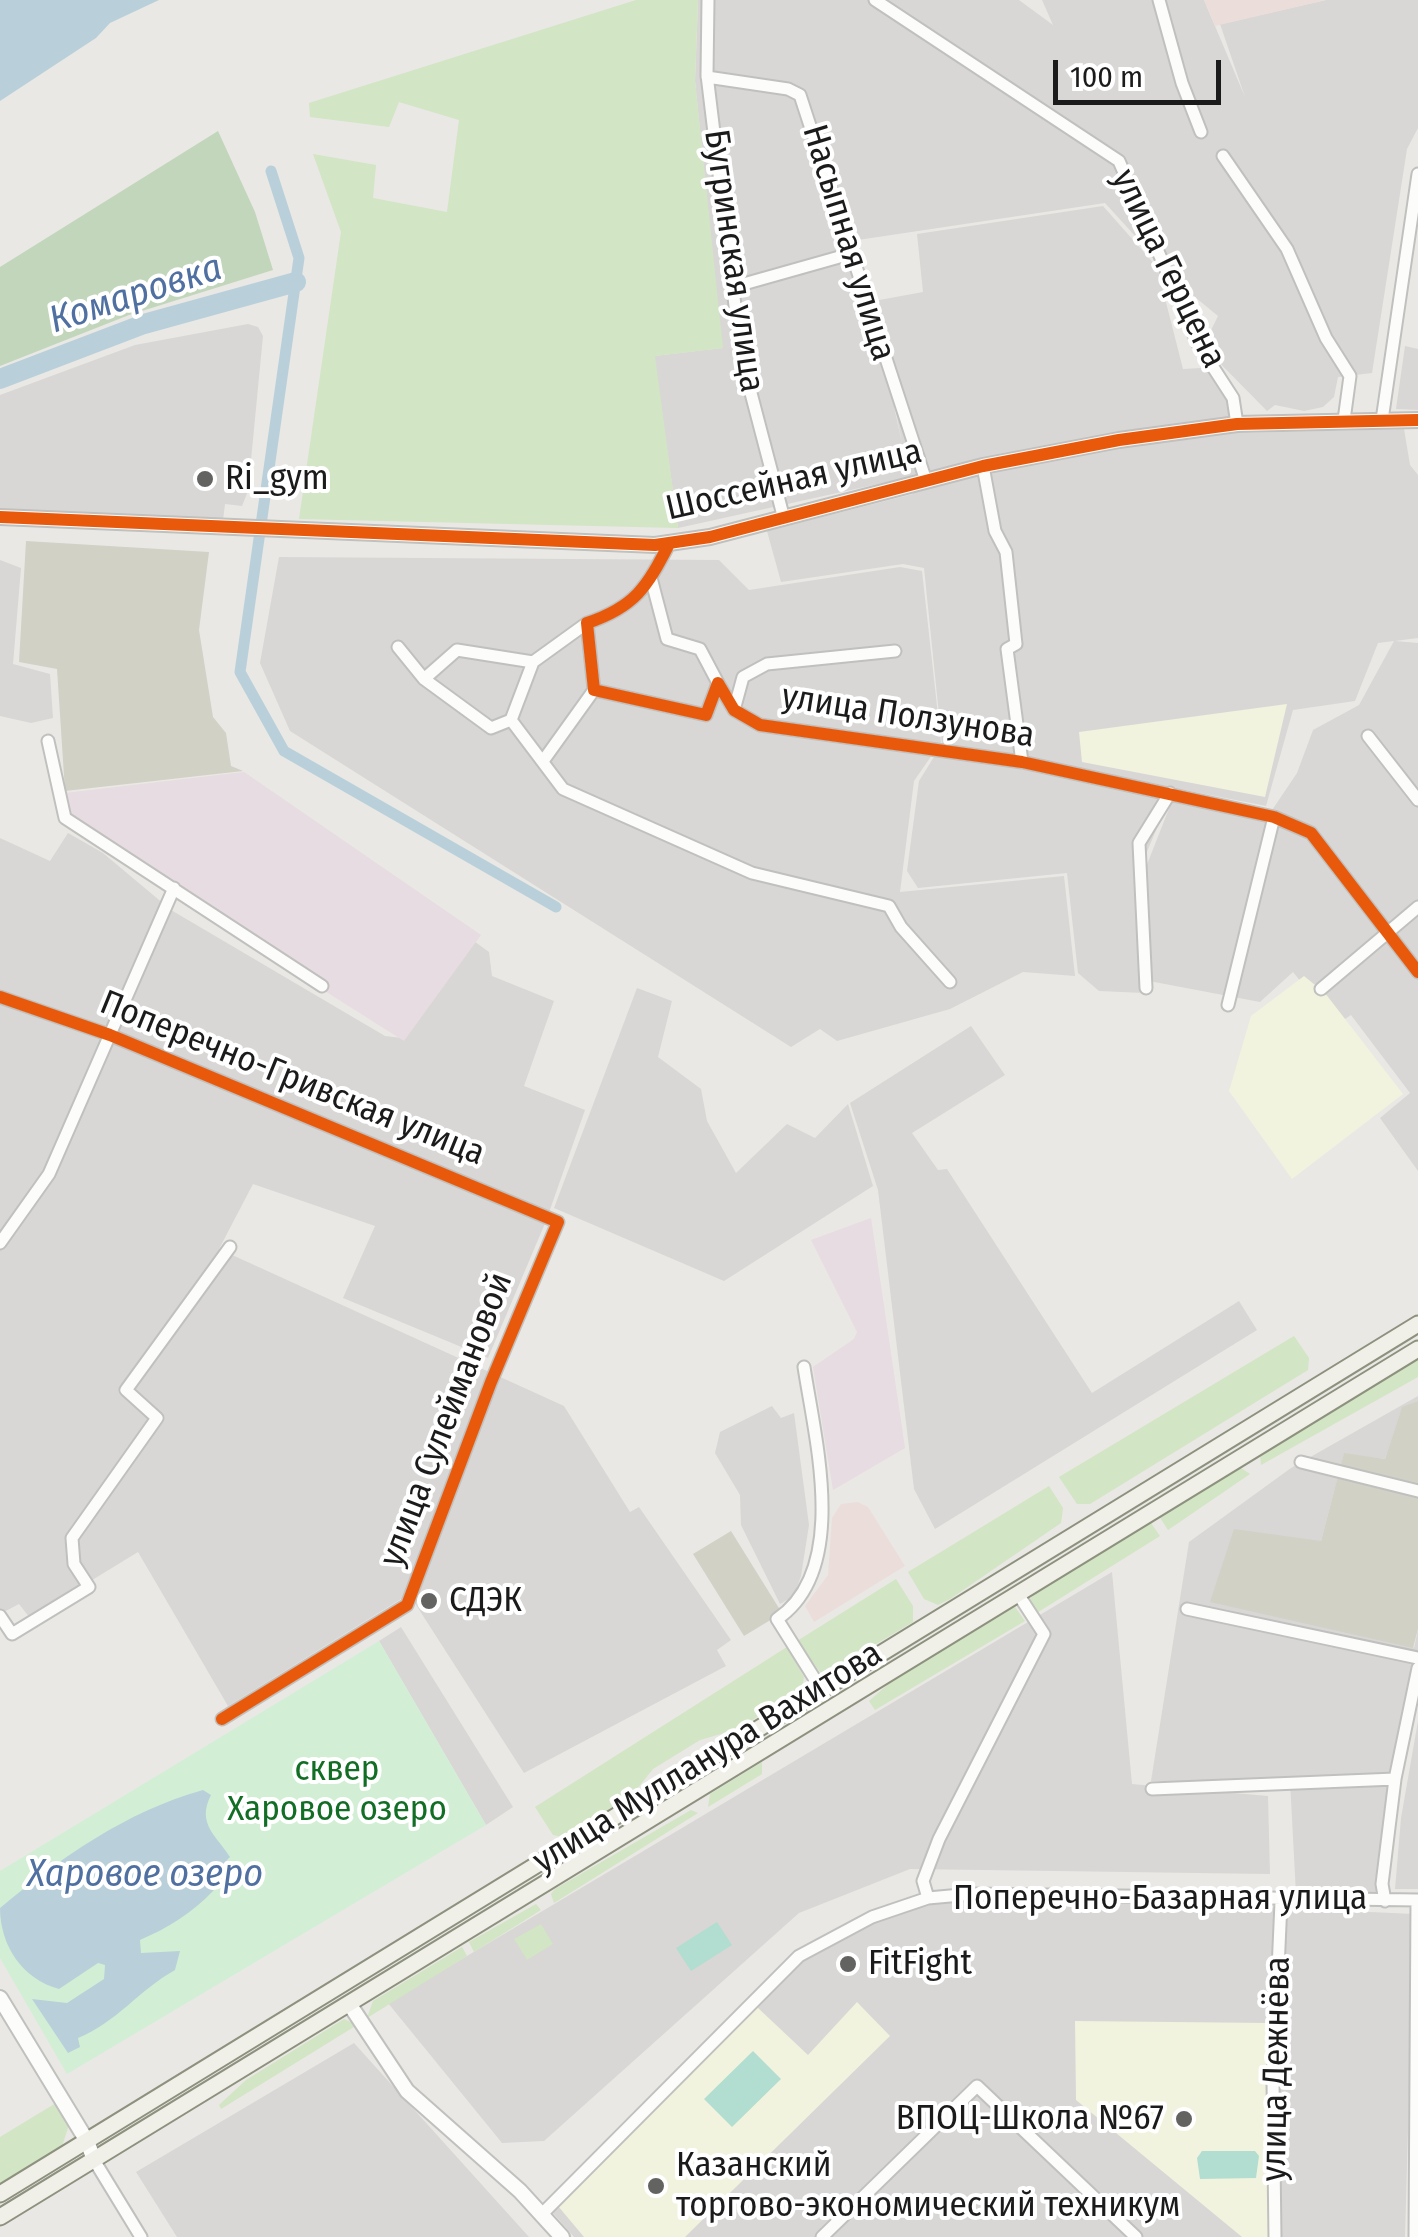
<!DOCTYPE html>
<meta charset="utf-8">
<style>
body{margin:0}
#map{position:relative;width:1418px;height:2237px;overflow:hidden;background:#e9e8e4;font-family:"Fira Sans Condensed",sans-serif}
canvas{display:block}
.scale{position:absolute;left:1053px;top:60px;width:168px;height:45px;box-sizing:border-box;border:5px solid #1b1b1b;border-top:0;padding-left:12px;font-size:30px;line-height:35px;white-space:nowrap;color:#1b1b1b;-webkit-text-stroke:8px #fff;paint-order:stroke}
</style>
<div id="map">
<canvas width="1418" height="2237"></canvas>
<div class="scale">100 m</div>
</div>
<script>
const g = document.querySelector('canvas').getContext('2d');
g.lineJoin = 'round';
function paint(path, color) { g.fillStyle = color; g.fill(path, 'evenodd'); }
function trace(path, color, width, dash) { g.strokeStyle = color; g.lineWidth = width; g.lineCap = dash ? 'butt' : 'round'; g.setLineDash(dash || []); g.stroke(path); }
function label(font, color, halo, rows, align = 'center') {
  g.font = font + ' "Fira Sans Condensed",sans-serif'; g.lineWidth = 8; g.setLineDash([]); g.textBaseline = 'middle'; g.strokeStyle = halo; g.fillStyle = color; for (const [text, x, y, turn = 0] of rows) {
    g.save(); g.translate(x, y); g.rotate((+turn || 0) * Math.PI / 180); g.textAlign = isNaN(turn) ? turn : align; if (halo) g.strokeText(text, 0, 0); g.fillText(text, 0, 0); g.restore();
  }
}
const residential = new Path2D(`
 M698,0H1019L1053,25L1042,0H1204L1245,97L1220,24L1326,0H1418V128L1407,149L1372,373L1338,377L1334,397L1323,407L1304,411L1275,405L1267,411L1203,346L1218,316L1178,283L1105,203L858,240L903,448L874,301L923,292L917,234L1103,206L1157,267L1183,369L1218,367L1235,396L1240,433L1404,429L1410,465L1418,475V638L1395,641L1418,643V1171L1380,1118L1410,1093L1351,1015L1336,1025L1293,972L1260,1002L1149,981L1146,867L1172,801L1264,822L1297,773L1313,730L1359,705L1394,641L1378,643L1355,701L1293,710L1266,806L1174,788L1143,861L1144,993L1099,991L1078,973L1067,873L918,888L907,871L919,781L942,744L924,568L903,564L781,582L767,531L913,494L910,477L678,528L654,356L722,348L695,81Z
 M248,324L258,327L263,336L248,491L242,506L225,504L223,520L0,512V395L135,345Z
 M1405,346L1418,349V410L1396,409Z
 M279,557L719,560L749,590L900,567L922,571L941,742L914,781L900,892L1064,876L1075,976L1023,972L950,1009L837,1041L820,1029L791,1047L290,731L260,663Z
 M0,560L21,568L13,664L50,674L53,718L31,723L0,716Z
 M68,833L103,853L171,910L385,1036L402,1038L471,939L489,952L492,976L554,1001L524,1086L585,1110L546,1221L488,1358L343,1298L375,1226L253,1184L219,1249L564,1406L630,1512L639,1507L731,1640L717,1650L726,1666L524,1773L409,1594L228,1706L138,1552L30,1618L19,1604L0,1614V838L50,861Z
 M637,988L672,1001L658,1057L701,1089L707,1121L736,1173L787,1124L815,1138L848,1104L873,1186L724,1281L554,1208Z
 M971,1026L1005,1075L912,1133L938,1170L947,1169L1092,1393L1239,1301L1257,1330L935,1529L914,1489L878,1190L850,1103Z
 M1418,1396V1401L1402,1408L1385,1459L1344,1454L1321,1541L1414,1648L1418,1629V1659L1379,1895L1296,1894L1290,1781H1151L1189,1542L1291,1468Z
 M772,1406L781,1418L794,1413L809,1525L801,1576L794,1596L780,1604L741,1525L740,1495L715,1453L720,1432Z
 M1112,1572L1132,1784L1268,1796L1270,1874L910,1869L799,1913L544,2141L502,2143L388,2003Z
 M401,1627L513,1807L486,1825L379,1641Z
 M1418,1721V1889H1395L1401,1818Z
 M950,1893L1414,1914L1405,2237H574L553,2213L798,1953Z
 M354,2043L529,2237H177L136,2172Z`);
const commercial = new Path2D(`
 M1204,0H1326L1215,26Z
 M858,1502L868,1507L905,1566L814,1622L805,1606L828,1575L832,1518L841,1504Z`);
const industrial = new Path2D(`
 M244,772L481,935L404,1041L78,835L67,818L65,793Z
 M871,1218L905,1448L833,1490L813,1367L854,1339L857,1332L811,1240Z`);
const education = new Path2D(`
 M1287,704L1265,797L1082,762L1079,732Z
 M1304,976L1325,993L1403,1094L1292,1179L1229,1091L1251,1016Z
 M857,2002L890,2036L685,2237H584L558,2206L757,2007L808,2055Z
 M1075,2021L1268,2023L1270,2237H1242L1076,2100Z`);
const construction = new Path2D(`
 M26,541L209,552L199,630L213,717L226,733L231,766L243,771L65,791L57,669L19,662Z
 M1418,1401V1629L1413,1648L1210,1602L1234,1529L1321,1541L1344,1453L1385,1459L1402,1407Z
 M731,1531L782,1613L744,1636L693,1554Z`);
const grass = new Path2D(`
 M636,0H698L695,81L723,348L655,356L678,528L299,519L341,232L313,154L376,165L373,198L447,212L459,120L399,102L389,127L310,117L309,103Z
 M1294,1336L1309,1358L1308,1370L1090,1504H1077L1059,1477Z
 M1418,1358V1377L1261,1465L1260,1454Z
 M1241,1468L1250,1474L1168,1530L1159,1516Z
 M1049,1486L1063,1508L1061,1523L950,1599L938,1605L924,1599L908,1572Z
 M1151,1523L1160,1536L1035,1614L1030,1599L1034,1594Z
 M896,1579L913,1606V1622L831,1671L820,1672L797,1641Z
 M1015,1607L1025,1621L875,1710L869,1701L893,1680Z
 M787,1647L804,1677L802,1689L738,1729L700,1740L653,1769L632,1795L563,1837L553,1835L535,1807Z
 M762,1762V1774L708,1807L710,1794Z
 M691,1810L698,1813L554,1903L551,1894L555,1889Z
 M536,1904L541,1910L474,1952L469,1942Z
 M541,1924L553,1944L527,1960L514,1939Z
 M462,1947L467,1956L367,2018L373,2001Z
 M344,2019L357,2025L221,2109L219,2105L246,2080Z
 M56,2103L69,2125L62,2146L0,2183V2137Z`);
const forest = new Path2D(`
 M218,131L255,212L273,270L129,315L0,366V267Z`);
const park = new Path2D(`
 M379,1641L486,1825L67,2074L0,1958V1871Z`);
const pitch = new Path2D(`
 M717,1922L732,1945L691,1971L676,1948Z
 M753,2051L781,2079L732,2127L704,2099Z
 M1202,2151H1255L1259,2156L1256,2178L1200,2179L1197,2158Z`);
const water = new Path2D(`
 M0,0H159L110,23L96,38L0,101Z
 M203,1790L211,1795C196,1824 217,1836 230,1857C218,1867 222,1882 213,1891C192,1913 168,1928 140,1940L141,1953L180,1951L175,1970C139,1990 116,2023 78,2038L80,2047L68,2053L32,1999L67,2003L104,1979L105,1965L98,1963L59,1989C22,1979 0,1945 0,1908C60,1858 127,1811 203,1790Z`);
const canal = new Path2D(`
 M271,171L299,258L240,672L284,751L556,907`);
const river = new Path2D(`
 M0,379L144,324L296,282`);
const minor = new Path2D(`
 M708,0L707,75L741,355L784,519
 M875,0L1119,161L1198,344L1233,398L1237,424
 M1159,0L1182,83L1201,132
 M707,77L788,89L800,95L926,481
 M1223,156L1287,249L1326,338L1350,376L1344,420
 M733,287L850,254
 M1382,420L1418,174
 M983,466L995,531L1006,552L1016,644L1007,649L1022,762
 M669,544C647,587 635,607 587,623L594,690L706,715L718,683L734,710L760,725L1022,762L1274,817L1311,833L1418,972
 M651,578L667,639L700,649L718,683
 M587,623L533,662L457,650L424,679L491,728L511,720L563,789L752,873L889,906L901,927L950,982
 M398,647L424,679
 M734,710L743,677L767,664L895,651
 M511,720L533,662
 M1368,736L1418,800
 M48,741L65,818L322,986
 M543,761L594,690
 M1146,988L1139,843L1170,793
 M1321,989L1418,907
 M0,997L110,1035L558,1222L491,1382L407,1605L222,1719
 M1228,1005L1274,817
 M0,1243L49,1174L174,888
 M804,1367C815,1439 850,1570 777,1619L821,1689
 M1301,1462L1418,1491
 M1187,1609L1418,1658
 M0,1616L12,1634L89,1587L74,1564L72,1538L157,1418L126,1390L230,1247
 M1152,1789L1395,1779
 M928,1898L923,1881L939,1839L1044,1634L1018,1594
 M1385,1901L1382,1884L1395,1779L1418,1668
 M94,2160L141,2237
 M543,2213L799,1956L872,1917L928,1898L972,1894L1418,1900
 M822,2237L977,2086L1136,2237
 M1275,2237L1273,2082L1281,1902
 M1415,2237L1417,1900`);
const tertiary = new Path2D(`
 M0,517L655,545L710,537L983,466L1119,440L1237,424L1418,420
 M0,1998L87,2141L94,2160
 M350,2005L407,2091L520,2191L562,2237`);
const secondary = new Path2D(`
 M0,2194L1418,1324
 M0,2217L1418,1349`);
const cycleway = new Path2D(`
 M0,517L655,545L710,537L983,466L1119,440L1237,424L1418,420
 M669,544C647,587 635,607 587,623L594,690L706,715L718,683L734,710L760,725L1022,762L1274,817L1311,833L1418,972
 M0,997L110,1035L558,1222L491,1382L407,1605L222,1719`);
const markers = [
 [205,479,10,"#636361"],
 [429,1601,10,"#636361"],
 [848,1964,10,"#636361"],
 [1184,2119,10,"#636361"],
 [656,2186,10,"#636361"]
];
const streetNames = [
 ["Насыпная улица",848,243,73],
 ["Бугринская улица",733,261,82],
 ["улица Герцена",1168,269,64],
 ["Шоссейная улица",794,481,-13],
 ["улица Ползунова",908,717,9],
 ["Поперечно-Гривская улица",292,1079,22],
 ["улица Сулеймановой",447,1420,-69],
 ["улица Мулланура Вахитова",708,1758,-32],
 ["Поперечно-Базарная улица",1160,1899],
 ["улица Дежнёва",1277,2069,-89]
];
const poiNames = [
 ["Ri_gym",225,479],
 ["СДЭК",449,1601],
 ["FitFight",868,1964],
 ["ВПОЦ-Школа №67",1164,2119,"right"],
 ["Казанский",676,2166],
 ["торгово-экономический техникум",676,2206]
];
const parkNames = [
 ["сквер",337,1770],
 ["Харовое озеро",337,1810]
];
const waterNames = [
 ["Комаровка",136,295,-18],
 ["Харовое озеро",145,1875]
];
paint(residential, '#d8d7d5');
paint(commercial, '#ebdeda');
paint(industrial, '#e6dce1');
paint(education, '#f1f3de');
paint(construction, '#d1d1c6');
paint(grass, '#d2e5c4');
paint(forest, '#c1d6ba');
paint(park, '#d2efd5');
paint(pitch, '#b1ded0');
paint(water, '#b9d0da');
trace(canal, '#b9d0da', 11);
trace(river, '#b9d0da', 20);
trace(minor, '#c0c0be', 15);
trace(tertiary, '#c0c0be', 18);
trace(secondary, '#8d917e', 19);
trace(minor, '#fcfcfb', 11);
trace(tertiary, '#fcfcfb', 14);
trace(secondary, '#f0f0e9', 15);
trace(cycleway, '#e8590c', 12);
for (const [x, y, r, color] of markers) { const dot = new Path2D(); dot.arc(x, y, r, 0, 2 * Math.PI); g.fillStyle = color; g.fill(dot); trace(dot, '#fff', 4); }
label('35px', '#1b1b1b', '#fff', streetNames);
label('35px', '#1b1b1b', '#fff', poiNames, 'left');
label('35px', '#136e25', '#fff', parkNames);
label('italic 38px', '#5070a1', '#fff', waterNames);
</script>
